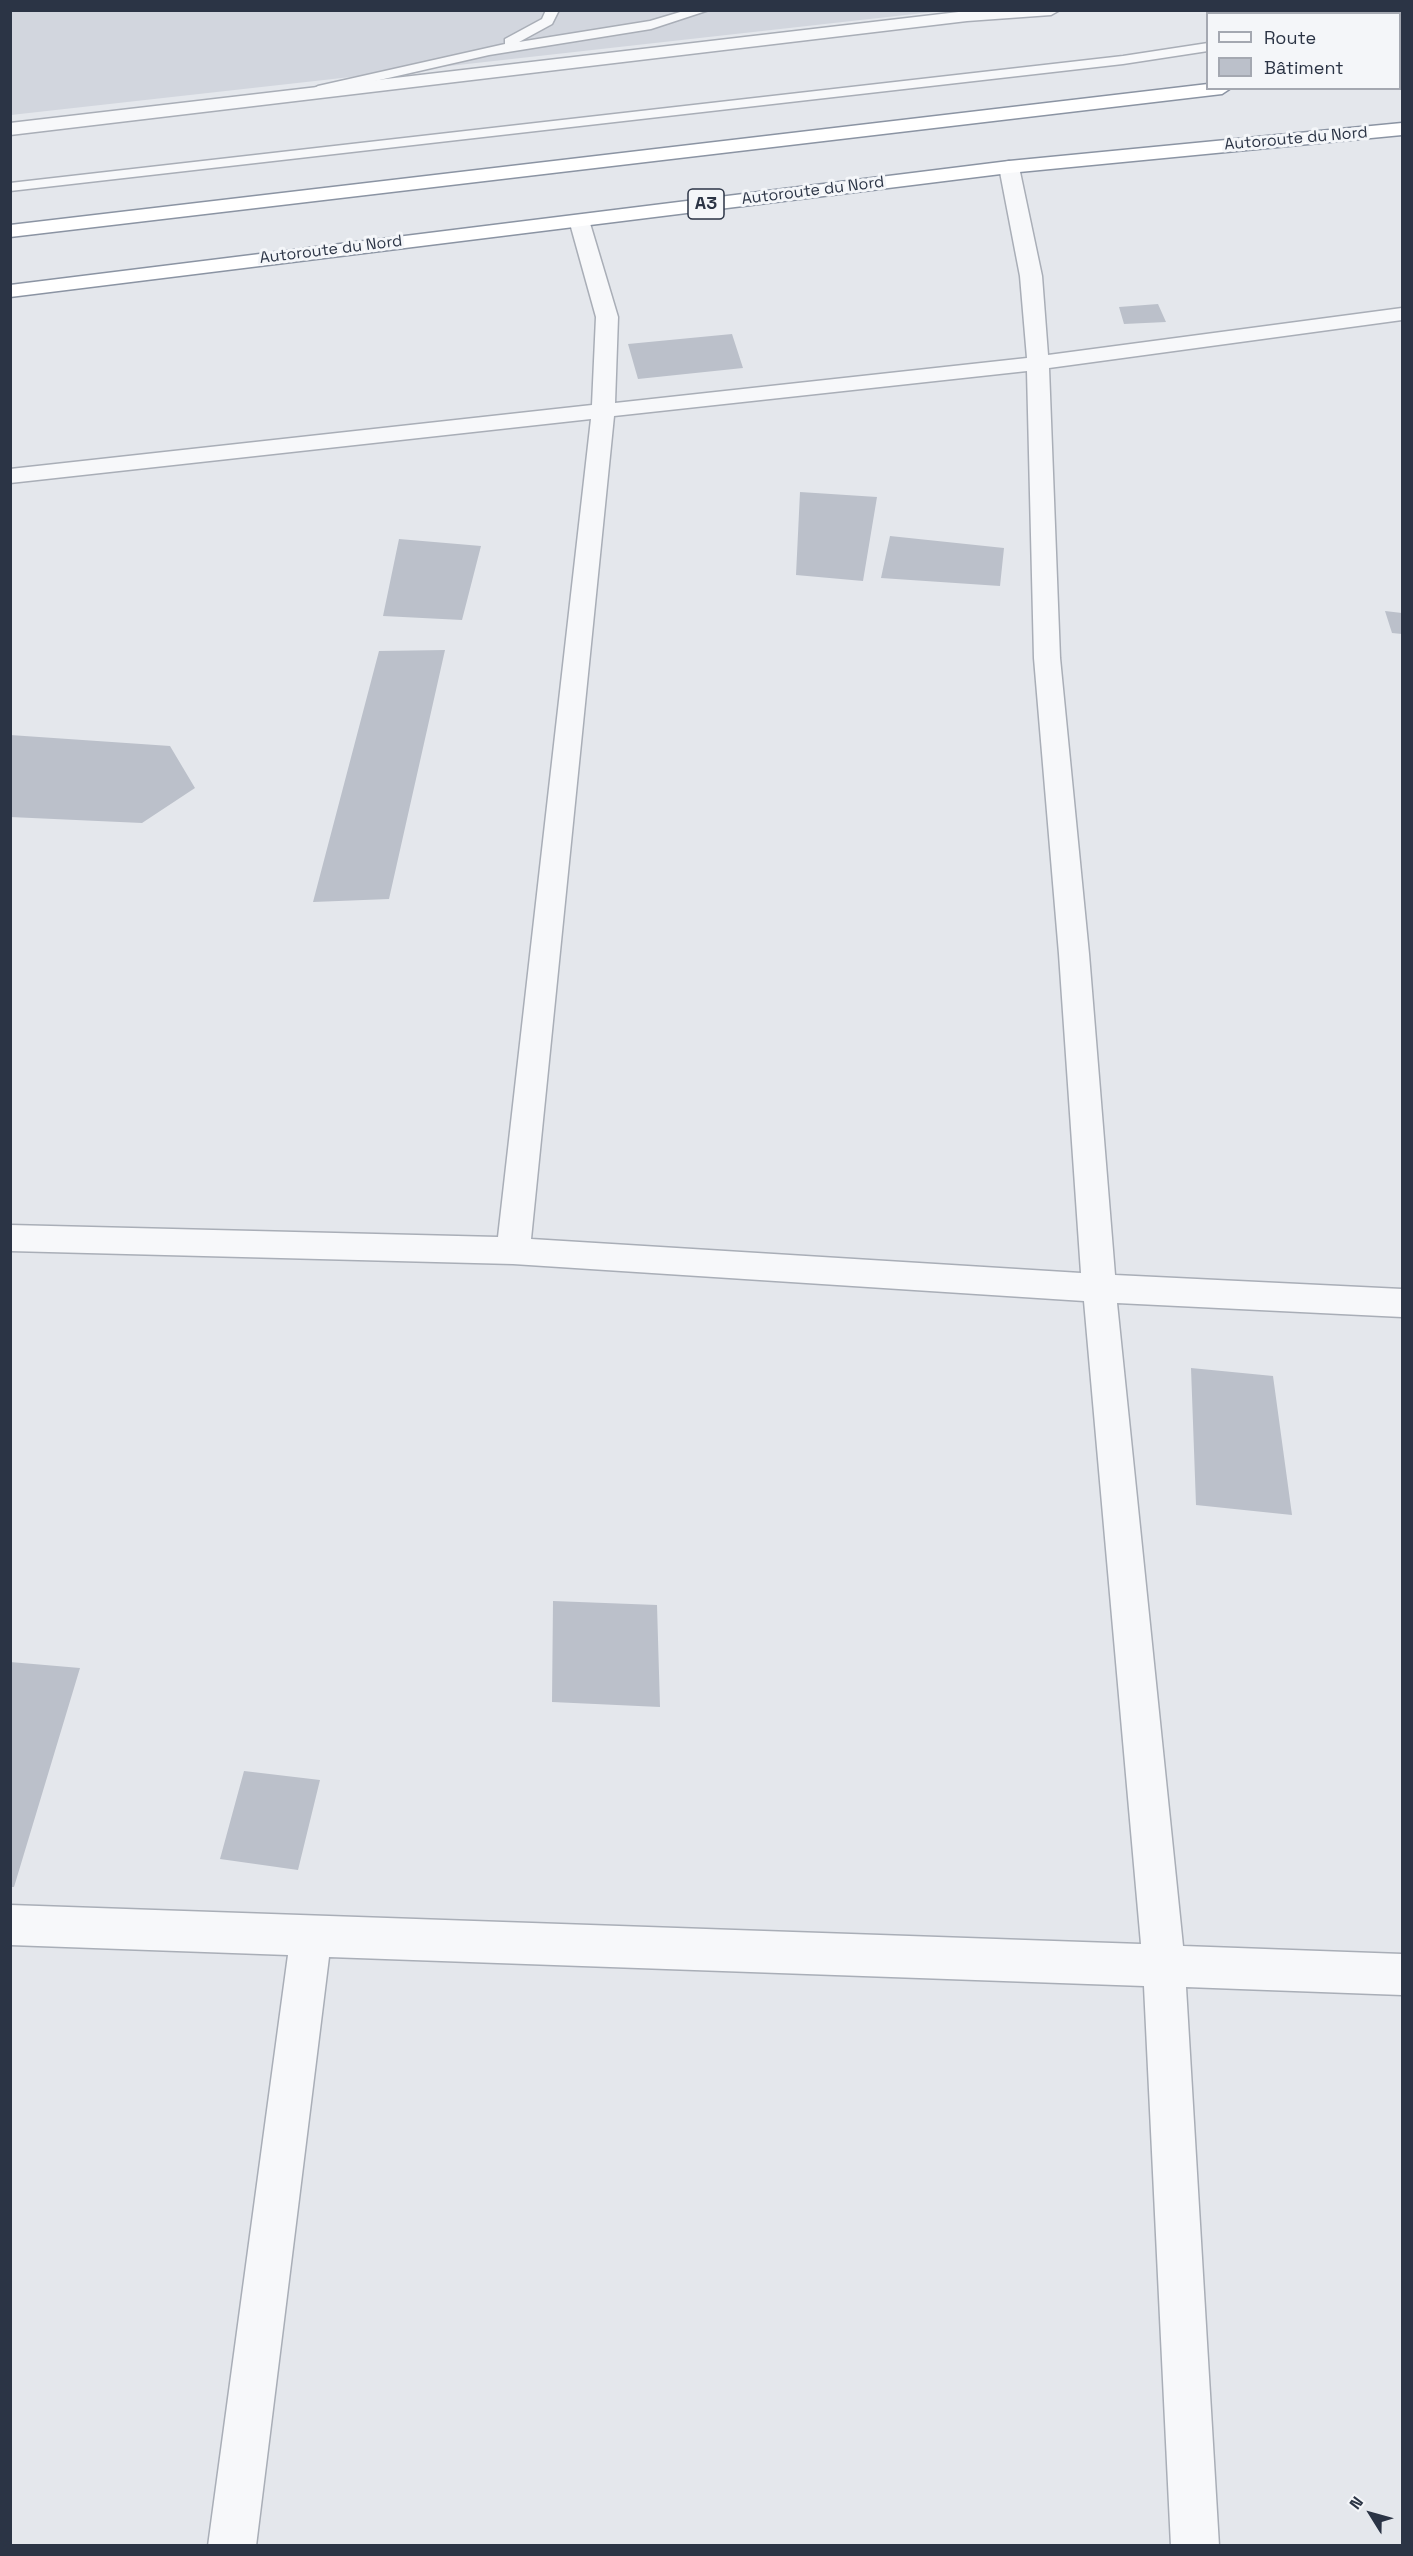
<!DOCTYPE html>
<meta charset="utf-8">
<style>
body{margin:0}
#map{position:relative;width:1413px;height:2556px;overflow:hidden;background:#e4e7ec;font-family:"Space Grotesk",sans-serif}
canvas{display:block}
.frame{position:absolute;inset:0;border:12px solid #2b3445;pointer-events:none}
.legend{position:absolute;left:1206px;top:12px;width:195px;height:78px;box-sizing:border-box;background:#f4f6f9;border:2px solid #a4a8b1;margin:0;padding:8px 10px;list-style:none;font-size:18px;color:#2b3445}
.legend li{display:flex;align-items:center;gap:12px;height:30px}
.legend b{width:30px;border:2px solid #a4a8b1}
.north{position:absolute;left:1341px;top:2484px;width:60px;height:60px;-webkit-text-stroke:4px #f4f6f9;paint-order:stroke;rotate:307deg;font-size:16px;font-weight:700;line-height:24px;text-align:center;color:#2b3445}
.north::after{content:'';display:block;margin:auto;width:21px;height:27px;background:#2b3445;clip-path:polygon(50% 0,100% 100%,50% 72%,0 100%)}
</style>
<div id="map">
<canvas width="1413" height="2556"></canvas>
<div class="frame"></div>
<ul class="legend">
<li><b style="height:8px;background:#f7f8fa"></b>Route</li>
<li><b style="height:16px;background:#bbc0ca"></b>Bâtiment</li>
</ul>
<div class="north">N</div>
</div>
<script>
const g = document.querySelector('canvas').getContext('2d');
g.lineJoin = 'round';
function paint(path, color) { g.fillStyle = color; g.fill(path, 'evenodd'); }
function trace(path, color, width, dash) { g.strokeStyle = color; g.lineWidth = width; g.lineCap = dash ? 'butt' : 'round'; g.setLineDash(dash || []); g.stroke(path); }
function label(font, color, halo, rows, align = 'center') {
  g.font = font + ' "Space Grotesk",sans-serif'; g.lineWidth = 6; g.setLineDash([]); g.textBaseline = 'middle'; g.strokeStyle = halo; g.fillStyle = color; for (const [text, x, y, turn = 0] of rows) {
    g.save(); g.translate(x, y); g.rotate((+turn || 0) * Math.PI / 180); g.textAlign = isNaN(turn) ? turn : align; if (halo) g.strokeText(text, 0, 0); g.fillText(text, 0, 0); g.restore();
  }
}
const built = new Path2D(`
 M11,10L941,11L11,115Z`);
const building = new Path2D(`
 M1158,304L1166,322L1124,324L1119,307Z
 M732,334L743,368L638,379L628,344Z
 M800,492L877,497L863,581L796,575Z
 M890,536L1004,548L1000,586L881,578Z
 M399,539L481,546L462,620L383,616Z
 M1385,611L1402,613V634L1392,633Z
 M445,650L389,899L313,902L379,651Z
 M10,735L170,746L195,788L142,823L10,817Z
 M1191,1368L1273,1376L1292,1515L1196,1505Z
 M553,1601L657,1605L660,1707L552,1702Z
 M10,1662L80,1668L14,1887H10Z
 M244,1771L320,1780L298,1870L220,1859Z`);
const service = new Path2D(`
 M546,10H559L552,24L519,42L650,21L687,10H709L651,29L489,55L318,94L311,90L318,86L505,44V39L542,19Z
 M1208,43V51L1123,64L10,191V183L1123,56Z`);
const minor = new Path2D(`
 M1060,10L1051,15L967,21L10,135V123L967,11Z
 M1233,10H1251L1252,14H1234Z
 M1009,161L1016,163L1019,167L1042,276L1048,355L1402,308V320L1049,368L1060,658L1089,954L1115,1275L1402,1289V1317L1117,1303L1183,1946L1402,1954V1995L1186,1987L1219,2546H1171L1144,1986L329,1957L256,2546H208L288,1955L10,1945V1905L1141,1944L1084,1301L513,1264L10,1251V1225L498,1237L591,419L10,483V469L592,405L596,317L569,220L572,216H586L589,220L618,317L615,403L1027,358L1020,276L999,167L1002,163ZM1027,371L1034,658L1059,954L1081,1273L531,1239L614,416Z`);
const motorway = new Path2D(`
 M1402,71V82L1400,83V72Z
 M1208,84V88H1231L1222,94L10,237V225Z
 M1402,123V135L1009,173L10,297V285L1009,161Z`);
const farStreetnames = [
 ["Autoroute du Nord",1296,139,-5],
 ["Autoroute du Nord",813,191,-7],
 ["Autoroute du Nord",331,250,-7]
];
const shields = [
 [706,204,36]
];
const shieldNames = [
 ["A3",706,204]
];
paint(built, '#d2d6de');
paint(building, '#bbc0ca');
trace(service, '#a9aeb7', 3);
trace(minor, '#a9aeb7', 3);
trace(motorway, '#8b94a3', 3);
paint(service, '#f7f8fa');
paint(minor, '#f7f8fa');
paint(motorway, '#fff');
label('16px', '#2b3445', '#f4f6f9', farStreetnames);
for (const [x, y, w] of shields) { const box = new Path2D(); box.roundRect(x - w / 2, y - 15, w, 30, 4.5); g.fillStyle = '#f4f6f9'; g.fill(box); trace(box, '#2b3445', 1.5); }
label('bold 18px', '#2b3445', null, shieldNames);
</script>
